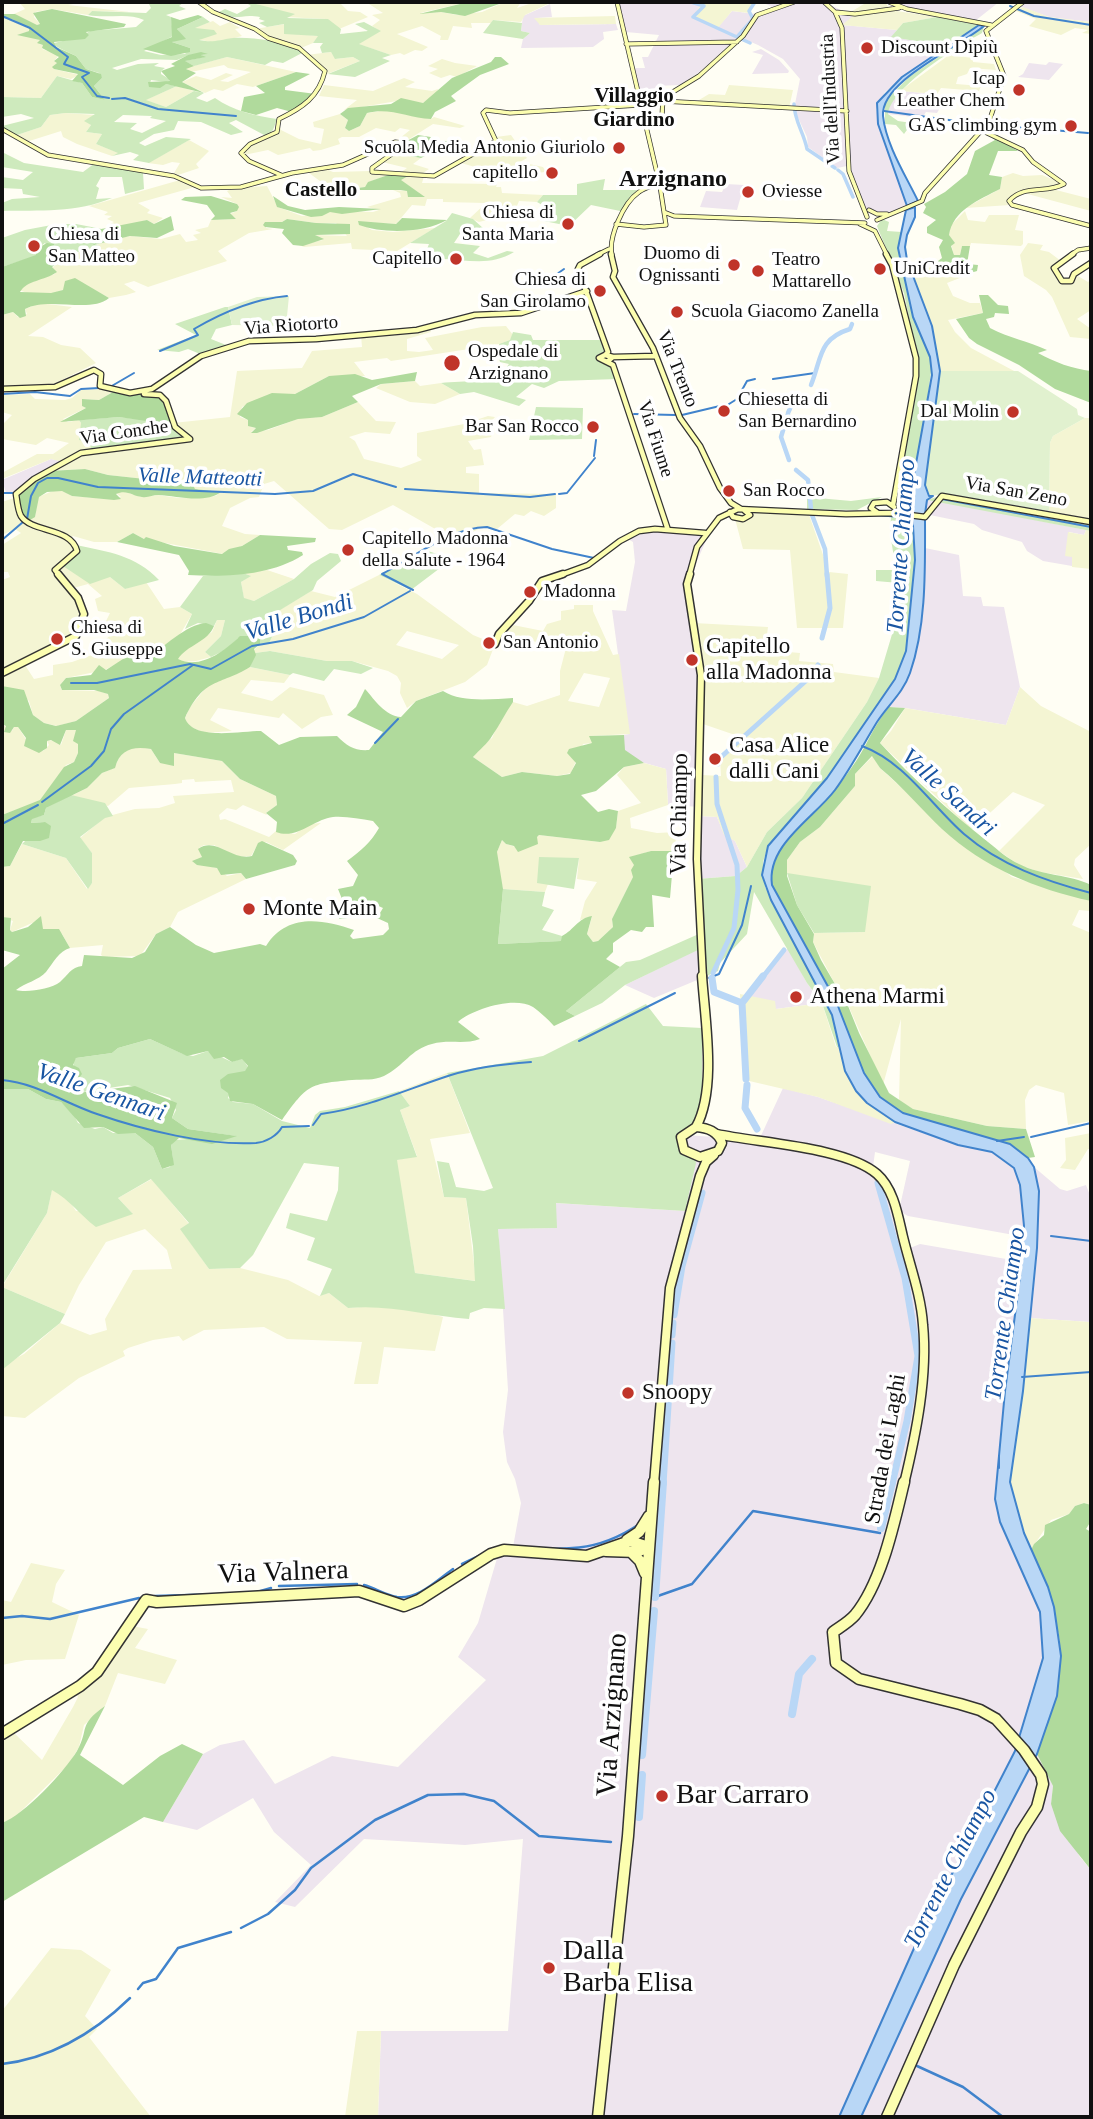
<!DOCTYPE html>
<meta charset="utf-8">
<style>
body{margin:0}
#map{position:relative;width:1093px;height:2119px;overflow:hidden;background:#fffef4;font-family:"Times New Roman",serif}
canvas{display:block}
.frame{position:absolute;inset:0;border:4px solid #101010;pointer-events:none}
</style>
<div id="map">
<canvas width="1093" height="2119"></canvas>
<div class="frame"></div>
</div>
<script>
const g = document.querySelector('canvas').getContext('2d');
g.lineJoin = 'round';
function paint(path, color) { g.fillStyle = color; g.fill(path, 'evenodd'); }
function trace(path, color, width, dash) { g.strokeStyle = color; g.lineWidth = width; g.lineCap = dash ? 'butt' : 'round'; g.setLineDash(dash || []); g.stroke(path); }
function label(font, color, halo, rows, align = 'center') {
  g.font = font + ' "Times New Roman",serif'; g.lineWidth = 7; g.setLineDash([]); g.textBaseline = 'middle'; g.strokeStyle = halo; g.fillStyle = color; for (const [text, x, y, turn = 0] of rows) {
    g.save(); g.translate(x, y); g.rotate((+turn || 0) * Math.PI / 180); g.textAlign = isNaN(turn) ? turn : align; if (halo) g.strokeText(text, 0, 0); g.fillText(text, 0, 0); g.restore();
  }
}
const industrial = new Path2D(`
 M618,2H689L701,5L693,18L717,28L732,11L756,14L773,7L761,2H824L854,16L843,25L897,30L892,37L928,43L930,52L936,53L885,92L876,109L881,134L907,206L884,214L867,213L847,166L837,168L808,147L807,137L794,109L800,79L783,59L758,45L744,39L731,43L701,71L680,85L656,86L654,91H640L634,68H645L642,57H648L659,35L626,32Z
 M890,2H999L975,21L906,9Z
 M1025,2H1091V22L1049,17L1019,6Z
 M550,4L552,17L537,18L540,25L616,24L618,30L603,32L604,39L593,47L521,48L523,39L530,33L521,31L523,16Z
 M761,49L779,60L789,71L788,73L752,74L763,55L752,52Z
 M1049,62L1063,64L1049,80L1018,77L1023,74L1029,63L1046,65Z
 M900,91L937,94L946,97L937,113L926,112L922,118L888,114L891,101Z
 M726,184L744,185L737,210L700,207L706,191L722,192Z
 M51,459L63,461L17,494L6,493L2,480Z
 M927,500L959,505L1086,530L1084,535L1069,532L1066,556H1073L1072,566L1043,561L1027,551L1022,542L982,530L974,524L925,514Z
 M654,530L709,534L697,561L690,589L703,675L701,807L668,805L666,769L641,762L624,750V735L629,734L612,610L626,611L635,562L633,542L628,539Z
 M925,548L959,555L963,596L981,597L983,606L1004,607L1020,687L1006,725L905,708L889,707L900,694L921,620Z
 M700,816L717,817L724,834L735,841L747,867L736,876L697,879Z
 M701,948L702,978L654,998L625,985Z
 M788,948L807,983L822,1003L776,1009L746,995Z
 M783,1088L818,1097L958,1145L992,1152L1014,1168L1020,1185L1024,1226L1021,1269L1005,1391L995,1499L1000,1522L1040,1612L1043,1658L1015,1751L915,1946L839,2117H378L381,2031H508L523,1839L465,1845L364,1839L295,1907L275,1902L311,1865L274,1832L253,1798L197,1830L163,1822L203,1754L220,1745L244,1740L275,1784L332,1756L398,1767L486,1680L458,1657L478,1623L498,1555L513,1547L521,1503L515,1479L507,1462L503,1432L508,1390L498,1229L556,1228L555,1203L685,1211V1135L759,1140ZM875,1152L910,1161L900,1206L896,1205L885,1179L873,1167ZM901,1212L908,1216L1014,1235L1012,1260L920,1244L910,1248Z
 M1034,1167L1060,1189L1067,1191L1086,1185L1091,1198L1090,1322L1029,1318L1039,1210Z
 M1037,1754L1053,1786L1051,1804L1080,1857L1091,1870V2117H861L961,1899Z`);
const farmland = new Path2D(`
 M19,2H84L68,5L130,12L92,11L88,15L52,9L35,12L34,17L40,24L35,26L14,14L25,9Z
 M268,2H339L348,11L360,12L368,17L339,29L327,19L284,17L256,4Z
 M468,2L420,13L441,12L457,15L482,12L505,2H521L517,8L535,2H552L525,15L521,22L493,20L491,23H471L472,28L453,26L448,40H440L441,36L422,26L397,34L428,47L422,51L415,50L404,55L400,53L391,55L358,44L380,31L372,26L380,20L372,15L383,13L369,4L352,2Z
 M689,2H755L749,13L732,11L717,29L693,18L700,5Z
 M857,2H885L890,10L937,17L903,23L897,30L842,25L853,16L849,13L864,4Z
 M1023,7L1049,17L1091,22V34L1082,33L1088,30L1075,28L1061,35L1029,26L1036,19L1016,11Z
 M615,16L616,24L540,25L534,18Z
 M2,18L12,19L29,28V31L18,35L36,38L40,40L39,44L44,45L42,49L59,55L54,61L58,62L53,67L54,69L79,75L71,79L57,76L41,98L2,97Z
 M213,21L220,26L230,22L240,28L235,29L242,36L215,43L197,39L193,28Z
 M285,24L284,33L319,36L313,43L301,48L273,40L255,29Z
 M331,52L336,59L353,57L360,61L327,74L306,55Z
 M949,55L973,58V62L994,64L996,70L970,68L967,74L958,77L956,84L981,86L979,91L941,88L937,94L900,91Z
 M227,57L296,72L253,87L237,84L223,91L214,89L205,93L182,82L196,76L211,80L226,73L233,75L220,81L228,82L251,72L228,68L224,65L191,72L185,68Z
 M442,59L455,63L477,66L457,77L450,75L441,78L429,73L438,69L428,66Z
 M404,78L415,82L405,87L432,91L438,89L437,93L423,103L397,101L344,110L357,100L319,96L324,85L373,91Z
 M729,85L793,90L789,108L694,103L709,94L725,95Z
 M177,86L194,91L166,107L145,100Z
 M386,110L431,119L434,117L465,126L460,128L433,124L403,143L395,142L410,130L400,128L395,132L376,128L359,137H342L338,139L340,144L321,150L313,151L310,148L278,155L268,150L244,155L243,152L250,145L274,135L279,123L281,130L299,139L321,144L324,129L314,127L313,122L340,114L348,120L345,128L349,131L360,126L367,113Z
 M65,113L96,115L89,123L91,125L86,132L102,134L96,144L119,153L112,156L77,144L63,137L61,131L23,143L14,136L41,127L50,115Z
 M511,135L527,158L520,162L543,167L546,172L475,178V167L461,163L493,145L496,137Z
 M189,140L209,151L196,164L199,168L178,175L174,173L180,163L172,162L163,165L148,163Z
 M395,153L421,158L413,164L429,169L420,175L424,176L422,183L497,184L496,187H501L502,193L543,195L537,202L519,201L514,213L479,222L470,218L486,203L443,202V199H427L425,206L412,205L396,224L358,222L372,230L393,232L435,228L397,251L352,249L351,243L304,247L299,245L323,240L315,235L347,236L336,223H316L287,219L282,222H266V228L273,229L249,233L218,251L227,261L148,287L134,281L124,284L136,292L126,295L109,298L75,279L63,290L54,293L30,294L19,290L28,282L55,274L52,268L63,259L108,240L131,236L161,239L180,234L186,242L198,240L193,235L201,233L195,230L208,227L211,220L236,219L230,214L237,211V204L221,197L232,198L227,191L234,188L267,186L278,207L302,216L334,211L373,212L379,210L367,207L401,197L400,193L393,190L407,191L411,197L419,196V193L400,180L406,176L397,175L407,168L382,162Z
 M323,168L333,172L370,171L388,175L369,182L365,187L342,190L328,187L305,170Z
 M1013,173L1023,176L1042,175L1062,183L1053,188L1021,191L1010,197V205L965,208L1000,189L1002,177Z
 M180,180L195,187L138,203L150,210L147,213L163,218L154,224L147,220L119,228L110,224L114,222L107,219L112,216L104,215L108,212L89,206Z
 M1035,190H1056L1091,199V211L1024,193Z
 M965,211L968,220L985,222L989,215H1019L1015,230L1023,231V244L1021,246L971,243L970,246H962L960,255L954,256L949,235L950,226Z
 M1028,243L1043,245L1040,250L1049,252L1061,261L1052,271L1058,281L1073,283L1078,276L1088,282L1091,279V310L1077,319L1091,329V339L1070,337L1052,297L1046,290L1024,276L1020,255Z
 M939,267L944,270H956L970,274L947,283L953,296L970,303H980L983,313L948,320L955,332L971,348L1016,372L940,371L932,326L911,269Z
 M40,303L72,307L28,336L43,337L61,345L80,348L96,363L52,385L2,388V315L13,312L18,317L27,314L25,309Z
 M506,326L513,335L510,340L499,344L469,347V349L391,361L387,358L354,362L365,376H329L295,394L268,395L242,407L240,417L248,420L251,427L256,428L251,432L268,430L300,418L322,417L358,402L376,421L396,422L390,434L365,432L349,437L355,441L364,459L401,468L422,460L417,456V433L464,424L488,416L495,417L489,424H495L491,437L468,441L474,450L481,449L484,465L466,467V473L479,474V493L556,494V508L544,516L531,511L524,516L515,514L497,529L482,527L473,532L476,534L460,543L393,505L342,530L329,529L274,481L264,484L259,497L250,498L230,508L222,526L245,534L260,535L242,546L223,554L144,539L133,533L117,542H94L73,536L71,538L76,545L68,558L110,577L125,589L146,582L164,609L180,607L192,614L178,638L147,658L144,660L139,654L129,657L105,670L66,678L60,685L62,690L99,691L108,694L109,698L76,721L57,726L44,723L33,715L29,701L17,690L2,686V580L10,577L8,572H2V545L21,533L15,529L2,535V502L17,497L35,517L38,497L53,491H63L72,496L108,499L121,497L116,493L122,491L142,497L158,495L179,498L216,496L220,492L195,489L182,483L108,475L85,469L49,471L62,462L51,459L2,479V473L37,454H53L69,443L47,438L36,445L2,439V425L12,415L2,412V395L30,394L35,399L65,400L72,398L81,390L101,389L113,392L99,400L82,399V406L86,408L63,419L68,422L79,420L81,423V436L156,442L173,423L230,417L237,371L302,368L312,351L362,347L361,335L429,329L431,332L407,339V351L419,352L433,350L425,338L482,327ZM88,584L102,596L95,599L98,611L110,613L104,625L113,633L106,639L112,642L92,655L72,662L53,665V675L34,679L23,662L77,635L84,615L70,589Z
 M415,381L420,386L441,383L460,394L435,404L410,402L376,388L381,384Z
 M1085,418H1091V520L1049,511L1050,443L1053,436Z
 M752,509H807L829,572L848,574L843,628H797L790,550L743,549L734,515Z
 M1086,530L1091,531V569L1072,567V557L1065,556L1068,532L1084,535Z
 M267,570L294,579L254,601L244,599L241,582L250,576L243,573Z
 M379,575L417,594L473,635L495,644L487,665L465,682L416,701L407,708L400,693L401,683L397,676L388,671L352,661H327L270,651L255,653L254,650L260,644L269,643L276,629L271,615L311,591L335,597ZM407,631L459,645L442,659L396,645Z
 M574,605H593V611L613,655L619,654L630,734L590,736L593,743L583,744L571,773L557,776L522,772L502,777L473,757L480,747L492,738L504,711L513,702L527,706L560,695V671L566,648L499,634L508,624L543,631L547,624L561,620V611L574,609ZM584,673L610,678L599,707L568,701Z
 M217,620H225L221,636L205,652L211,657L196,661L182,662L177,659L183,651L212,632Z
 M694,623L768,627L765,650L800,653L799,661L833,664L834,672L879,678L867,702L802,798L767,832L747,867L735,841L724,835L717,817L700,816L702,775L721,776L720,758L735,746L731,743L738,736L703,724Z
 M250,667L290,675L284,683L251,680L241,693L272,701L290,687L324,695L333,715L321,717L302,729L283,713L279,718L218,708L210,720L232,731L205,733L188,726L185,718L190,707L208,685Z
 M1020,687L1041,706L1091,732V844L1075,859L1074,865L1083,879L1040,872L1019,865L999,851L1045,805L1013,792L971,830L880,743L891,731L905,708L1006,725Z
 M2,724L12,731L14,727H18L31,747L43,751L49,745L47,741L54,740L61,745L66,730L73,729L76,730L79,751L74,762L66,765L40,801L2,815Z
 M141,747L151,749L160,763L174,753L222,761L240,779L276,796L277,805L266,813L267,815L243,805L236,810L227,808L219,815L220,820L225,819L269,837L276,831L295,834L309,824L321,823L283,850L266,842L257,846L251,856L237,857L214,845H204L199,848L203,855L199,860L203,865L217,868L227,876L241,873L246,879L178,912L170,927L156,934L140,956L104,957L101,955L103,945L70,948L62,934L43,930L41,926L32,923L12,932L10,930L13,921L2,917V867L10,866L22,844L66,858L87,889L92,883V853L80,838L105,817L135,809L159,808L175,803L173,796L234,792L231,780L195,782L194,779L182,780V783L175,784L129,788L108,806L71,796L87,788L102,773L114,768L122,753L131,748Z
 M873,756L880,768L917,802L1012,877L1091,901L1090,911L1079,910L1072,925L1091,933V1121L1068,1125L1064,1093L1036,1085L1029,1090L1025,1100L1026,1129L987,1126L913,1109L899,1101L901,1019L883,1085L842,991L835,984L813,942L814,933L865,932L787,873V860L800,842L820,827L855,786V774Z
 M644,763L666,769L668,805L630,818L631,828L657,833L677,832L674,851H651L635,856L633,877L612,919L613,927L598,941L593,942L587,934L592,917L580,920L585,901L597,882L577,879L579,858L537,882L548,884L545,892L503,889L497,864V852L502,840L506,844L523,849L539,835L600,842L616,828L618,811L641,803L617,775L624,767Z
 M740,994L775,1001L776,1009L822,1003L836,1047H840L845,1071L856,1091L867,1103L895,1122L891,1124L818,1097L745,1080Z
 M447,1073L470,1133L430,1139L444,1197L466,1198L476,1281L415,1273L396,1160L417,1156L400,1110L410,1106L399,1091Z
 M1091,1133V1149H1088L1075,1170L1060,1168L1066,1160L1065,1138Z
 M152,1179L189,1224L181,1229L209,1269L240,1268L288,1280L319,1296L329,1293L348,1308L375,1306L416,1310L443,1317L435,1351L384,1347L378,1384H354L362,1342L287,1339L264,1327L204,1330L183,1341L179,1336L153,1340L128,1348L123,1351L125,1356L79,1378L25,1418L2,1416V1370L9,1362L24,1354L60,1323L90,1335L107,1330L105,1319L133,1270L172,1269L167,1250L145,1229L106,1242L79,1285L65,1314L2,1287L47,1213L52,1189L68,1199L76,1211L132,1213L118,1198Z
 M1091,1259V1505L1084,1503L1075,1506L1069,1514L1051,1520L1030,1551L1010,1482L1023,1391L1029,1318L1090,1322Z
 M31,1563L65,1570L56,1584L52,1602L79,1615L65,1659L26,1660L2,1665V1600L11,1602Z
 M132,1626L148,1629L135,1648L177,1660L165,1684L118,1673L105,1706L84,1725L79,1747L69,1764L14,1818L2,1823V1739L13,1732L42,1760L73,1707L78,1697L76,1693Z
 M51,1948L81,1950L111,1970L85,2016L97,2029L89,2037L151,2117H2V2011Z
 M357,2031H381L378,2117H345Z`);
const green = new Path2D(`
 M148,2H184L179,6L186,9L166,15L171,17L173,36L144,51L161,55L185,54L190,48L172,42L182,36L177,29L203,17L210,22L195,28L214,30L217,34L199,40C214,43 218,40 233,38C253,37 280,41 299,50L302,53L283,63L272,61L265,65L227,57L194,66L184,61L204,57L201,55L208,54L189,55L177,60L141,59L112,68L117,70L138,64L159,63L154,66L165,68L161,71V74L171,80L166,82L151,80L149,87L166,84L177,86L146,100L166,107L194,91L204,93L196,98L207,102L215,98C233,111 256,116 277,119L273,130L266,136L236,120L229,123L243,132L231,135L201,122L178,121L174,130L154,134L139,143L145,146L166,137L191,139L149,163L133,160L139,155L130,152L112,156L118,153L96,144L102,134L86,132L91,125L84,121L95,114L65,113L50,115L41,127L14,136L2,130V126L34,118L21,114L2,117V97L41,98L57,76L82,83L92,97L105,100L94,86L102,78L99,73L86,69L76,56L55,46L54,43L89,35L85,34L90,31L136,27L144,20C127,12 108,19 88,15L92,11L146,13L151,8ZM123,115L152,116L150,118L166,121L142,133L130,129L137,123L114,122Z
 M248,4H256L295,14L287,18L328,19L341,29L340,34C342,34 366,31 368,31L355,24L364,22L381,31L359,44L391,55L382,58L390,61L355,77L328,74L360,61L353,57L335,59L331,52L322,53L320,47L323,43H313L318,36L284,34V24L267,27L259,23L265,21L259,19L260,17C240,13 239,22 217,13L225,9L237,14L251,6Z
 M937,17L979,25L936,53L930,52L928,43L891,37L903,23Z
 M493,20L522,23L521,31L530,33L523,39L483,33Z
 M984,26L982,33C957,47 892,86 888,114L898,121L912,123L904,134L896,125L885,124V101L909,77Z
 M2,152L24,163L83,172L95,163L146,171L143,173L144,189L125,194L122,177H101L96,186L99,188L96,199L112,198C77,213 39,210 2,211V203L12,199L40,197L23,194L22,189L2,188V177L23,180L33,172L2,167Z
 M605,179L603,190H637L625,212L591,205L569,226L544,221V206L537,202L543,195H577V184Z
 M452,213L473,219L484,229L475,228L472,232L462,231L454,243L480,246L473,253L488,258L507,251L514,252C488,268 464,258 436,259L433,250L427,249L429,244L410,243L446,221Z
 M882,219L889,222L887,231L902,232L898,248L932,364L912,518L915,560L906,651L895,679L827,778L768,846L763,862L765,887L820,987L832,1015L840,1047H837L822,1003L807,983L754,892L747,934L720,963L718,971L702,978L700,949L625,985L602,1003L575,1016L566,1011L626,962L640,960L701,933L697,879L736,876L747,867L767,832L802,798L867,702L879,678L893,631L899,583L876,581V570H896L890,533L891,517L917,358L904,293L877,226Z
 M57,224H76L102,229L83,232L96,238L94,245H100L59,258L55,257L45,243L35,250L36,256L2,267V238L25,230Z
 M225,307H228L232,325L216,329L211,339L226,345L200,354L188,349L179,352L157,350L196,335L175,324Z
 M513,332L531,335L533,340H604L617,379L559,381L544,388L532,384L516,397L526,400L519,406L474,392L460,394L441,383C464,380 495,385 509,364L500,362L499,358L503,357L499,344L510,340Z
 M536,407L583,408L582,439L529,440Z
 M119,417L173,423L188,439L91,449L90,442L79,440L81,423L79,420Z
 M946,494L1091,520V531L927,500Z
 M807,497L851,501L882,497L857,510L807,509Z
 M76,545C109,552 135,555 159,580L125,589L110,577L90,584L60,564L68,558Z
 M428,551L452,559L411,590L379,575Z
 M330,553L338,554L341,561L317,581L313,590L272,615L276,629L269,643L260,644V639L238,638L227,649L211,657L205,652L221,636L225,620H217L214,626L198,623L185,629L192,614L180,607L203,576L243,573L251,576L241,582L244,598L254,601L294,579L311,564Z
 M270,651L327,661H352L373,668L361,674L334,669L324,681L293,673L290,675L250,667L255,653Z
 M71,795L105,803L113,816L105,818L80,837L92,853V883L88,889L66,858L22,844L45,822L31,823L32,818L44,815L46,808Z
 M539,857L579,858L574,889L537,883Z
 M787,873L871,886L865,932L814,933L797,905Z
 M503,889L545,892L542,906L554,910L542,930L562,936V941L498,944Z
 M646,1004L663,1026L702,1028V1107L698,1123L685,1135C686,1147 695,1152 696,1163L685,1211L556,1203L557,1228L498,1229L505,1309L484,1308L470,1313L469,1319C427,1316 390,1304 348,1308L329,1293L320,1296L332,1269L307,1260L315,1238L286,1228L290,1213L327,1221L338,1190L339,1167L304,1163L253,1255L240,1268L209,1269L180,1229L189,1223L151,1179L118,1198L133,1214L96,1227C80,1215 70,1200 52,1190L47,1213L2,1286V1089H28L46,1099L61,1102L74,1115L78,1123L95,1129L103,1127L113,1133H135L153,1147L162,1169L170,1167L173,1159L171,1145L174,1140L236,1136L188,1129L172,1118L176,1110L170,1098L128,1085L77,1093L74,1089L77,1080L73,1062L76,1058L112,1053L118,1048L150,1039L183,1054L193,1056L208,1051L232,1062L242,1058L248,1067L245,1072L237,1074L228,1098L233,1102L253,1104L282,1121L310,1128L315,1115L320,1111L345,1107L399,1091L410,1106L400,1110L417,1157L397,1160L415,1273L475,1281L473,1246L466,1198L444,1197L437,1161L449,1163L456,1187L484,1191L493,1188L447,1073L543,1056Z
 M2,1287L65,1314L60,1323L2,1370Z`);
const forest = new Path2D(`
 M468,2H505L465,16L441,12L419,14Z
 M52,9L126,24L124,27L86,32L89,35L85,39L54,42L56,47L76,56L86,69L101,74L102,78L94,86L105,100L92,97L82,83L72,81L78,74L54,69L52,67L57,63L54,61L59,57L42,48L43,45L37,43L40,40L17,35L29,31V28L12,19L2,18V14H15L37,25L40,24L33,13Z
 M198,15L203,17L177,29L186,39L172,42L190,48V52L171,56L143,49L172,37L171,17L180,20Z
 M201,52L208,54L201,55L206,57L185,61L194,66L186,69L196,73L182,82L204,93L166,84L160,88L149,87L148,82L170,81L161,71L175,66L171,64L188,55Z
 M495,57H501L509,64L480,75L451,96L456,101L435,112L431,119C408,118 390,107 367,113L360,126L349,131L345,128L348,120L340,114L348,108L391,104L401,98L423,103L452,78L491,62Z
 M296,72L310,74L285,87V90L316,94L292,112L277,108L256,115L241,111L244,97L265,93L256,86Z
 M418,135L437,138L435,141H449L439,148L428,147L425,156L421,158L395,153L403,143Z
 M992,138H997L1018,151H998L989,175L1002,177L1000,189C979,200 953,210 949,235L955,243L951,246L954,255H960L962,246H970L967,264L978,265L977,271C968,275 947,272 939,267L938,261L942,258L939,247L943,240L927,233V227L936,220L923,213L926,207L924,204L945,192L967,174L975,151L995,140Z
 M388,175L408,176L401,180L425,197H408L407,191L400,190H342L365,187L368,182Z
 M211,196L237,204L239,207L237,211L230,213L236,219L211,220L215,216L207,205L181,200L185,197Z
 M273,196L288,206L305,210L339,207L381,209L342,214L330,212L322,216L311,217L277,207Z
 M171,216L174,230L157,238L130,236L94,245L92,243L96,238L81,233L147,220L154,224Z
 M402,218L447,220C425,233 383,234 359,225L358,221L396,224Z
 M287,219L316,223L350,224V234L315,235L324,239L303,246L293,245L282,233L284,229L265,227L263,225L265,222H282Z
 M47,243L54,244L55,257L63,259L52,267L57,272C44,281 27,280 20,292L51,293L63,290L65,281L75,278L109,298C90,314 49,296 25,309L26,316L20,318L13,312L2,315V267L36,255L34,250Z
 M979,295H988L998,305L1008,306L1009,314L995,313L994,317L986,319L990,328C1009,338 1028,341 1047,350L1038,353C1054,362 1073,369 1091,371V403L1055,389L1019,365L977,344L969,338L956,319L983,313Z
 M417,372L415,381L381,384L352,396L358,402L322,417L298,419L257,433H251L256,428L248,426V420L237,414L247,403L272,393L295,394L329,376L355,374L372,380Z
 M113,392L162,395L173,423L165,427L153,422L119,417L60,422L86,408L82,406V399L99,400Z
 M85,469L108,475L182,483L193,485L195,489L221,492C205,504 177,496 158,495C153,495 148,498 142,497C132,496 127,489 116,494L121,499L114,500L72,496L62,491L47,492L39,497L35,517L30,520L20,518L16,512L18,491L49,471Z
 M133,533L144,539L146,537L174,546L222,554L229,549L242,546L260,535L316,538L315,542L287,546L288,550L302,552L303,555C270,576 226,577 188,575L189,571L179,555L117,542Z
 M206,623L214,626C208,642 187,645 178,659C200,670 225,651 240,636H255L260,639V644L254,649L256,655L250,667C219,686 204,677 185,718C193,741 240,731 261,731L279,745L300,737L337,736C347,746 354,751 369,750L383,732L347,715L356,707L365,689C375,700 385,716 401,717L416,701L443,691C462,703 492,699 513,698V702C505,713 500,725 492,736C488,743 479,750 473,757L502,777L522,772L557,776L570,774L576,763L567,753L569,749L592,743L589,736L624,735L625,750L644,763L624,767L596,791L581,795L598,812L609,809L618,811L616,828L609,840L600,842L539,835L537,837L538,844L518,852L514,846L506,844L502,840L497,852L503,889L498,944L561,941L562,936C574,930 578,918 592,916L587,934L593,942L598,941L613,927L612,919L633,877L631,870L634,865L629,857L651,851H674L670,898L652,895L654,927H646L642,932L631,930L613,943V952L606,959L620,967L566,1011L575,1016L554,1026C549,1020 540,1012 533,1007C514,996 473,1009 458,1022L480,1039C464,1045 449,1039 432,1044C411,1049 404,1066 384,1076C373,1081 364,1079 352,1080C309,1084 308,1084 282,1120L253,1104L230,1101L228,1093L221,1088L220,1080L228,1074L245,1071L248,1066L242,1059L232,1062L224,1057L214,1059L208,1051L187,1056L150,1039L118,1048L112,1053L76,1058L73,1065L79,1068L82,1074L74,1084L77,1093L135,1086L177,1103L172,1118L188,1129L237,1136L212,1144L179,1138L171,1145L174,1165L162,1169L153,1147L135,1133L118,1134L103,1127L84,1128L61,1102L46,1099L28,1089H2V969L20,955L2,950V917L11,918L10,930L12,932L28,927L41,916L43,929H59L70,948C59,951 53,963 46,972C39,980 25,983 16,990C27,993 51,989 60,982C68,975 71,967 82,966L84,955L132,958L145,952L156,934L170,927L196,945L214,953L260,944L266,946C287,913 322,919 354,930L350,936L353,939L383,935L389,929L388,923L377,918L383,908L374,904C365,915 354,918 339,919L342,899L338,889L353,886L358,875L347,861C361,851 371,842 379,828L373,821C360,819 346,816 333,817C314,819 297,840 276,832L277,822L266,813L277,805L276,796L240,779L222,761L174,753V766L160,763L151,749C133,746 120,749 115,768L102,773L87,788L46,808L44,815L32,819L31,823L45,822L51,826L49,838L40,841H23L10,866L2,867V815L40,800L64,767L74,762L78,753V744L73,741L76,730H66L60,745L51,740L47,741V748L39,753L24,746L26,738L18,727H14L10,733L4,732L6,726L2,724V686L24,690L33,715L44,723L56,726L76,721L109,698L108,694L94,690H62L60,685L66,678L91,675L99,665L106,670L123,659L141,653L145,652V659C164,648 186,624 206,623Z
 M889,707L905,708L880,743C913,779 950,812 988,842C998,850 1008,859 1019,864C1042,876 1069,874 1091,885V901C1036,889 984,868 942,829C921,809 903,787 880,768L872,756L855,774V786L820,827L800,842L787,860V876L797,905L814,934L813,942L821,960L835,984L842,991L859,1033L889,1093L913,1109L987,1126L1026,1129L1035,1157L1028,1158L1010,1144L902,1113L880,1097L864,1073L836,1001L772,885C767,849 808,821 829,797C837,788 845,777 852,767C866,748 873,726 889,707Z
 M262,841L293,855L297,861L295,865L246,879L241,873L221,875L217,868L197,865L192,861L202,857L198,849C216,836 231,861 252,856L258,843Z
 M1084,1503L1091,1505V1521L1086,1529L1091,1532V1870L1060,1831L1051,1804L1053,1786L1037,1754L1057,1696L1061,1656L1059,1636L1048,1587L1030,1552L1034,1544L1044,1535L1045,1525L1069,1514L1075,1506Z
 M105,1706L80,1755L123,1785L160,1756L182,1744L203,1754L163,1822L144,1817L2,1902V1823C24,1815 64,1772 77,1751C90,1728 77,1726 105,1706Z`);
const pitch = new Path2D(`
 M289,296L286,326L232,325L228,307L257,297Z
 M940,371H1018L1077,409L1078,415L1085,418L1053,436L1050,443L1049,511L946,494L930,496L925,485Z`);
const water = new Path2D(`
 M979,25L984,26C959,47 880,81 883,116C886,145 906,176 918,201L907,206L878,124L877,103L902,77Z
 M915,207V217L907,235L905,247L907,260L932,326L940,371L925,485L929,496H933L927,500L925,514C925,566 927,624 910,673C903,693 888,705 877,722C863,745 851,768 835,790C814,818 766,845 772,885L836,1001L864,1073L880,1097L903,1113L1010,1144L1028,1158L1034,1167L1039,1191L1037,1248L1023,1391L1010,1482L1024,1533L1048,1587L1054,1607L1061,1656L1057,1696L1037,1754L961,1899L861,2117H839L915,1946L1015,1751L1043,1658L1040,1612L1000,1522L995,1499L1005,1391L1021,1269L1024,1226L1020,1185L1014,1168L992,1152L958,1145L895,1122L867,1103L856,1091L845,1071L832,1015L771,900L762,875L768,846L827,778L895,679L906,651L915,560L911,491L932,375L930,357L913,317L898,248L906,210Z`);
const streamFar1 = new Path2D(`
 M1010,6L1034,16L1091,25
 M2,16L30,28L68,57L64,64L89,73L82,77L97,96L109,98
 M112,99L125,98L158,109L236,116
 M884,111L985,125
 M991,125L1088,133
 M557,274L564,269
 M160,351L198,335L194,329C223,312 254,299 287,296
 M773,379L815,373
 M110,387L134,373
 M2,394L35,392L70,396L81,389L99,388
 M729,404L737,399L747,381L755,379
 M634,414L675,415
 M682,415L724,405
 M594,456L596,440
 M405,489L530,497L555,494
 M2,493H14
 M559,494L567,493L595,458
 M942,499L1091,527
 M877,515L900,517
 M27,519L31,496L38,483L47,478H58L98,487L275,494L313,491L353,474L396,487
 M2,540L23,522
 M413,590L382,574C415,557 449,528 487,527L552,549L594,558
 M71,683H97L190,664L211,669L252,646L293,639L364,617L410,591
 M375,743L398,719
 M862,746C905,762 931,805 964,834C1000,865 1045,881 1091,893
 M42,802L91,766L104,751L111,729L124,714L193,665
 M2,824L38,805
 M709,978L719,974L742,925L751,886
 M579,1041L675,993
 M2,1080C37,1083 64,1103 97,1114C143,1130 208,1146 256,1143C266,1142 277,1136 282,1127L309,1126
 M313,1125L321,1114C367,1108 407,1089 451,1075C477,1067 504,1064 531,1062
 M1031,1137L1091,1123
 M997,1141L1024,1137
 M1051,1236L1091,1241
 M1022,1377L1091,1372
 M999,1456V1468`);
const stream = new Path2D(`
 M511,1546C561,1550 594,1554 638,1525
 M462,1564L483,1554
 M364,1585C375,1588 385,1595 397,1597C418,1600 437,1580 453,1569
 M279,1586L357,1584
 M257,1592L271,1588
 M155,1596L224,1594
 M655,1597L692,1584L753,1511L880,1533
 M2,1618L22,1616L50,1619L139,1598
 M241,1928L268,1914L295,1890L311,1868L375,1820L428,1795L464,1794L494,1801L539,1836L611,1842
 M138,1989L143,1983L156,1979L178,1948L231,1932
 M2,2064C53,2058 94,2033 130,1998
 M917,2066L963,2087L1003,2117`);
const canalFar4 = new Path2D(`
 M691,2L704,6L693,17L750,43
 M737,37L753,19L749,11L755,2
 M794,104C794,120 804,133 807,149L835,168
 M838,170L843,174L853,197`);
const canalFar3 = new Path2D(`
 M811,385C822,358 818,339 850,329L852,324
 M788,413L792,404H803L804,401
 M788,414L781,437L789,460
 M796,470L808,480L811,509
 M812,515L825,549L827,576`);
const canalFar2 = new Path2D(`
 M822,638L830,608L827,574
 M718,764L721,757L809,678L818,665
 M713,973L734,928L738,890L737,865L717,804L716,777
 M762,978L784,950`);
const canalFar1 = new Path2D(`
 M712,978L714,992L742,1003L746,1079
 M742,1003L763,976
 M747,1085L745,1108L757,1129
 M878,1183L905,1278L918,1356L907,1421L892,1484
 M674,1315L682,1266L702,1193
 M672,1335L673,1323
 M663,1484L672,1343`);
const canal = new Path2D(`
 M881,1528L892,1482
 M655,1597L663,1482
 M792,1714L799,1674L812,1659
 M642,1755L654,1611
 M639,1817L642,1775`);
const secondaryFar4 = new Path2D(`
 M199,2L213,12L255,29L268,38L299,48L325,71C319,97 302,108 279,119L277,132L250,144L241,153L249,161L281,175
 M824,2L835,12L842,28L849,171L867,217
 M889,2L907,9L991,25
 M835,12L855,14L899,8
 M626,44L737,42
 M662,101L847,111
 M643,118L662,116L663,98L699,76L743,36L757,15L794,2
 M984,128L988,125L1004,76L986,31L1023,2
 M2,129L48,155L174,176L201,188L241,187L292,173L343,165L395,142L403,143V146L372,168V172L434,176L496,141L483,113L486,110L510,113L640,105
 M987,133L1023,150L1033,162L1064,184C1046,194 1024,184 1009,201L1012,205L1091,226
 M869,210L877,214H887
 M664,212L674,216L865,223
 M877,220L922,201L925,193L980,132
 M616,224L644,227L666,225L660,186L617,2
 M860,224L875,231L887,255
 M597,255L609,249
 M612,255C608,238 623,203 639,192C644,188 653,186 659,183
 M1071,255L1078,250L1091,248`);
const secondaryFar3 = new Path2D(`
 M600,254L580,265L578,269L608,352L605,355
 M611,254L615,271L613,277L653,348L680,418L700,446L720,488L731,503L741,509
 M886,254L892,265L916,358V376L893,505
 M1073,254L1054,268L1062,281H1071L1074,274L1091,263
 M613,357L656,356
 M608,361L613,357L605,355L599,358L613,365L668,530
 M2,389L55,387L94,370L101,374L100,386L130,393L152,389L201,356L249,341L316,339L417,330L475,315L521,313L587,291
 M730,512L733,517L743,519L750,515L744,510
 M878,513L871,508L874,503L887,502L894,507
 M60,576L55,570L77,551C71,527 32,533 21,516C18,511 17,501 16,494L34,479L81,453L190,439L175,427L166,401L160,395L144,394
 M558,576L588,565L620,541L639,531L655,529L705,533
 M689,576L697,547L719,518L738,509L846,514L893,513L925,517L942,496L1091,522`);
const secondaryFar2 = new Path2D(`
 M690,574L687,584L701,675L697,859L703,978
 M495,644L499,634L529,601L542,581L563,574
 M2,673L76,636L84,614L78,598L58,574`);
const secondaryFar1 = new Path2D(`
 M696,1127C717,1089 705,1020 702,976
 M696,1127C708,1128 717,1131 722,1143L718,1151L700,1157L684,1150L681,1137Z
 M717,1134C758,1143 846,1147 877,1174C894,1189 898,1216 903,1237C910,1266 921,1295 923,1325C928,1376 916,1434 904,1484
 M654,1484L670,1288L700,1176L706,1162L714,1155`);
const secondary = new Path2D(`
 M627,1540L639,1532L649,1516
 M606,1551L637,1552L649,1547
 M631,1552L640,1561L645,1573
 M2,1734L80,1686L97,1672L146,1600L157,1602L359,1591L404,1606L419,1600L491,1554L504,1550L587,1556L630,1541L649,1547
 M598,2117L628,1836L654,1482
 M887,2117L954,1965L1021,1832L1037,1807L1043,1784L1041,1775L1024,1750L996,1719L980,1710L960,1704L859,1679L836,1663L833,1632C840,1627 849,1622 855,1615C882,1582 894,1523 904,1482`);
const markers = [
 [867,48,7,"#c03429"],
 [1019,90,7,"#c03429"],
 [1071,126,7,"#c03429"],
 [619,148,7,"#c03429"],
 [552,173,7,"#c03429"],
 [748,192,7,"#c03429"],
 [568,224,7,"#c03429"],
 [34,246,7,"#c03429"],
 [456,259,7,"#c03429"],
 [734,265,7,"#c03429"],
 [880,269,7,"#c03429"],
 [758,271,7,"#c03429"],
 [600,291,7,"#c03429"],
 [677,312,7,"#c03429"],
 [452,363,9,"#c03429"],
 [724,411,7,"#c03429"],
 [1013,412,7,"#c03429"],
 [593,427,7,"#c03429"],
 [729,491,7,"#c03429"],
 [348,550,7,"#c03429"],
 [530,592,7,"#c03429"],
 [57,639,7,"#c03429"],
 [489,643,7,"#c03429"],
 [692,660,7,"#c03429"],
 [715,759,7,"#c03429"],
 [249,909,7,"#c03429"],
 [796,997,7,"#c03429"],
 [628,1393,7,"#c03429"],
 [662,1796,7,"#c03429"],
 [549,1968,7,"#c03429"]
];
const farPoinames = [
 ["Discount Dipiù",881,48],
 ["Icap",1005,79,"right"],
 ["Leather Chem",1005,101,"right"],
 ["GAS climbing gym",1057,126,"right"],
 ["Scuola Media Antonio Giuriolo",605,148,"right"],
 ["capitello",538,173,"right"],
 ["Oviesse",762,192],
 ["Chiesa di",554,213,"right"],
 ["Santa Maria",554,235,"right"],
 ["Chiesa di",48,235],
 ["San Matteo",48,257],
 ["Duomo di",720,254,"right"],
 ["Ognissanti",720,276,"right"],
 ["Capitello",442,259,"right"],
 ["Teatro",772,260],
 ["Mattarello",772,282],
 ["UniCredit",894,269],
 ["Chiesa di",586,280,"right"],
 ["San Girolamo",586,302,"right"],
 ["Scuola Giacomo Zanella",691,312],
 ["Ospedale di",468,352],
 ["Arzignano",468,374],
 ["Chiesetta di",738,400],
 ["San Bernardino",738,422],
 ["Dal Molin",999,412,"right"],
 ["Bar San Rocco",579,427,"right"],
 ["San Rocco",743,491],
 ["Capitello Madonna",362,539],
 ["della Salute - 1964",362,561],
 ["Madonna",544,592],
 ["Chiesa di",71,628],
 ["S. Giuseppe",71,650],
 ["San Antonio",503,643]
];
const farStreetnames = [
 ["Via dell'Industria",831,99,-93],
 ["Via Riotorto",291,326,-4],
 ["Via Trento",677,369,68],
 ["Via Conche",124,433,-8],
 ["Via Fiume",655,439,72],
 ["Via San Zeno",1016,492,10]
];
const farQuarternames = [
 ["Villaggio",634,97],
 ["Giardino",634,121],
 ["Castello",321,191]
];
const farWaternames = [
 ["Valle Matteotti",200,478,2]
];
const poiNames = [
 ["Capitello",706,647],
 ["alla Madonna",706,673],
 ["Casa Alice",729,746],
 ["dalli Cani",729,772],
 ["Monte Main",263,909],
 ["Athena Marmi",810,997],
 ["Snoopy",642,1393]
];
const streetNames = [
 ["Via Chiampo",680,814,-89],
 ["Strada dei Laghi",886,1449,-80]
];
const farDistrictnames = [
 ["Arzignano",673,180]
];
const waterNames = [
 ["Torrente Chiampo",902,546,-86],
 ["Valle Bondi",299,618,-17],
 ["Valle Sandri",948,793,42],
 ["Valle Gennari",101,1093,19],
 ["Torrente Chiampo",1006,1314,-82],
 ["Torrente Chiampo",951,1869,-63]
];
const nearStreetnames = [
 ["Via Valnera",283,1573,-2],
 ["Via Arzignano",613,1715,-86]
];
const nearPoinames = [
 ["Bar Carraro",676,1796],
 ["Dalla",563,1952],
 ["Barba Elisa",563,1984]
];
paint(industrial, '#eee5ee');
paint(farmland, '#f4f5d3');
paint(green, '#ceeabd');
paint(forest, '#b0da9c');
paint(pitch, '#e1f1cf');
paint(water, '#b9d7f6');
trace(water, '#4083cc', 2);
trace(streamFar1, '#4083cc', 2);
trace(stream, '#4083cc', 2.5);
trace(canalFar4, '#b9d7f6', 3.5);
trace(canalFar3, '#b9d7f6', 4.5);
trace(canalFar2, '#b9d7f6', 5);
trace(canalFar1, '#b9d7f6', 7);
trace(canal, '#b9d7f6', 8);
trace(secondaryFar4, '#323232', 5);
trace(secondaryFar3, '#323232', 7);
trace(secondaryFar2, '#323232', 9);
trace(secondaryFar1, '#323232', 11);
trace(secondary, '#323232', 13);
trace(secondaryFar4, '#fcfeb0', 3.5);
trace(secondaryFar3, '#fcfeb0', 4.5);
trace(secondaryFar2, '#fcfeb0', 6);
trace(secondaryFar1, '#fcfeb0', 8);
trace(secondary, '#fcfeb0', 10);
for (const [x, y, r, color] of markers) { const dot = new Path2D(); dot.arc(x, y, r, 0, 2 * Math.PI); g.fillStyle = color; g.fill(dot); trace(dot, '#fff', 2.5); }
label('19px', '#101010', '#fff', farPoinames, 'left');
label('19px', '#101010', '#fff', farStreetnames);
label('bold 21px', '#101010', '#fff', farQuarternames);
label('italic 21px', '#1955a2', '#fff', farWaternames);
label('23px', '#101010', '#fff', poiNames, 'left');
label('23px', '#101010', '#fff', streetNames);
label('bold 24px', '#101010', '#fff', farDistrictnames);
label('italic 24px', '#1955a2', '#fff', waterNames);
label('28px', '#101010', '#fff', nearStreetnames);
label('28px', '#101010', '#fff', nearPoinames, 'left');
</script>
